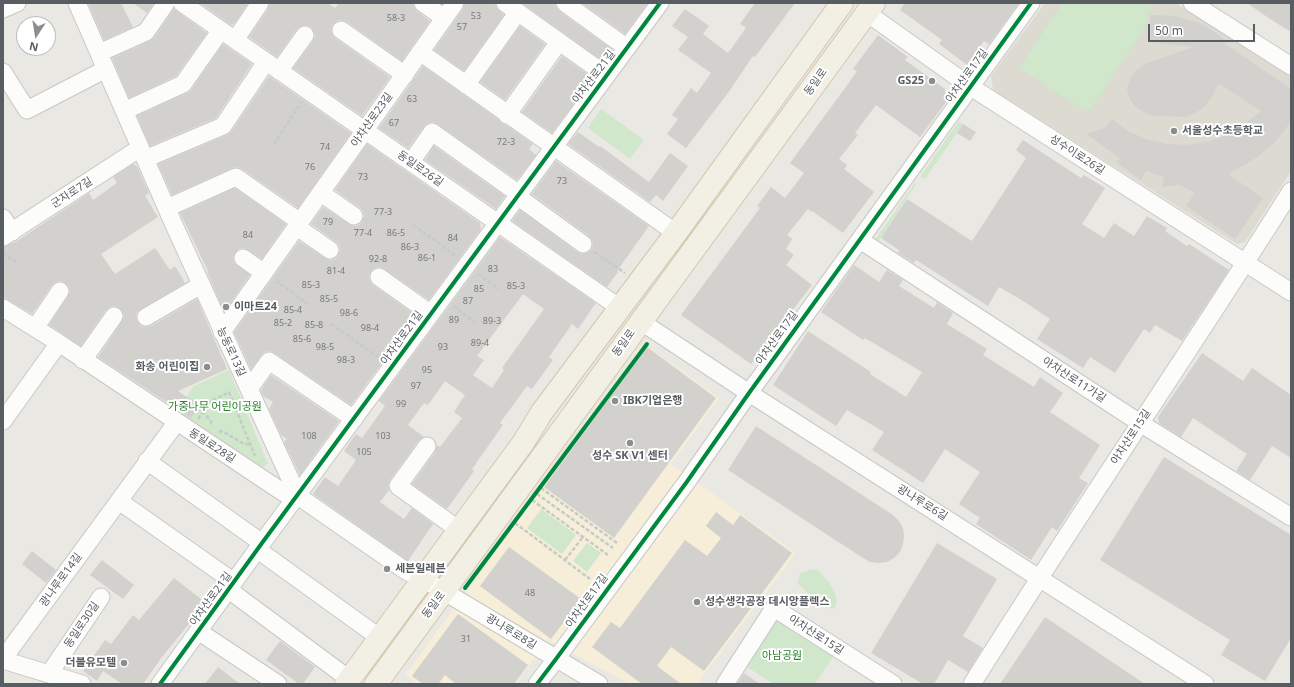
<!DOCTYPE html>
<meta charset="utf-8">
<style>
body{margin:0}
#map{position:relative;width:1294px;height:687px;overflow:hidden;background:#eae8e2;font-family:"Noto Sans",sans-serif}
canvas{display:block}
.frame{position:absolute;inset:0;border:4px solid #585d62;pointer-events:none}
.north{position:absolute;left:16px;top:16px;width:40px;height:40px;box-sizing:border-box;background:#fff;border:1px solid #bcbec0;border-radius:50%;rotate:192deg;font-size:11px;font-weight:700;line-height:16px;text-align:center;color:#585d62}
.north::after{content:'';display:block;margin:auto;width:14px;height:18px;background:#8b8e8f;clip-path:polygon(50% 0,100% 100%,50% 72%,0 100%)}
.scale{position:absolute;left:1148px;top:24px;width:107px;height:18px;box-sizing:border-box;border:2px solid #585d62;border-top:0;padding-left:5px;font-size:12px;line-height:14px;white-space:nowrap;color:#585d62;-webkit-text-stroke:3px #fff;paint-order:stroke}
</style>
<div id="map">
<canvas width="1294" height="687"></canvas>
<div class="frame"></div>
<div class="north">N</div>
<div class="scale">50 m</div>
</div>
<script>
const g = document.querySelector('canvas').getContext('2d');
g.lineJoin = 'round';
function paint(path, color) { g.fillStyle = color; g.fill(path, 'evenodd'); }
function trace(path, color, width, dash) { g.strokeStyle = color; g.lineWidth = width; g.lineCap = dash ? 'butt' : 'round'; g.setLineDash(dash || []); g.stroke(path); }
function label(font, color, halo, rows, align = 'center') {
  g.font = font + ' "Noto Sans","Noto Sans KR",sans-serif'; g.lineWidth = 4; g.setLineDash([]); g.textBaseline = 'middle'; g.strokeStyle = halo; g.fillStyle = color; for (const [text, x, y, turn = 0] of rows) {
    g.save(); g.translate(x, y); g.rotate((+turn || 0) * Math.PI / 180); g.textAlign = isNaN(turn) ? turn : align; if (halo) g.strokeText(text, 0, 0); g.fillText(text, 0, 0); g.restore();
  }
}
const commercial = new Path2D(`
 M647,346L719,398L671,464L796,553L697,684H630L548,640L515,684H418L405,675Z`);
const education = new Path2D(`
 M1045,3H1176L1291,77V171L1245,242L1237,244L993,90L991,76Z`);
const green = new Path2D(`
 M1063,3H1146L1153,7L1146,16L1148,22L1091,109L1081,108L1019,68Z
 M601,109L644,140L630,159L588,128Z
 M959,121L963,124L925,179L920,177Z
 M915,183L916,184L878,242L875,240Z
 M229,370L268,464L258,470L175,413L194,386Z
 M541,509L576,535L562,554L527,528Z
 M587,543L601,553L587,572L573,561Z
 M811,569L818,570C827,580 841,593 835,608L832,609L814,599L797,583L800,574Z
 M774,616L834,655L815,684H774L742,664Z`);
const building = new Path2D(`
 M88,3H121L133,27L104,40Z
 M133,3H154L147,13Z
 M200,3H244L247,5L234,24L231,25Z
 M270,3H328L335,8L339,3H413L414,7L417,11L430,21L402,61L347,22L342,20L337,21L333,24L331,30L332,34L335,38L390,77L362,116L293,68L313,41L315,36L314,31L311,27L306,25L301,26L297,29L277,57L249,37L268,9Z
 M465,3H495L496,7L504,15L464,71L434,50L463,9Z
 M522,3H555L556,7L559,11L613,50L604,62Z
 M582,3H648L625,34Z
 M755,3H795L755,57L753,56L728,93L686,148L667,134L678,119L672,115L691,88L697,93L711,73L678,50L688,37L672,26L685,9L709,26L703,34L728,53L746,28L740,24Z
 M905,3H1019L989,44L984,41L967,65L939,44L942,40L900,10Z
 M1247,3H1291V32L1270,19Z
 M174,9L207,33L176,76L129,98L112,58L150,41L154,38Z
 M1150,15L1175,16L1200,23L1213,31L1226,41L1224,43L1291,89V120L1287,127L1277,140L1265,151L1253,160L1228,174L1263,198L1235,239L1186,206L1195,193L1180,185L1162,187L1164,177L1146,171L1141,180L1117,163L1120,158L1086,134L1105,128L1112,119L1128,131L1146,139L1166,144L1186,145L1201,143L1217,139L1230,133L1243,125L1261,111L1218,83L1213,95L1204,107L1198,111L1186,117L1157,116L1147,114L1137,108L1130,100L1127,89L1130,79L1136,70L1147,63L1193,47L1151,42Z
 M520,26L545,44L505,100L480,82Z
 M878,35L908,57L905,60L945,89L946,102L920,137L876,105L855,133L858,135L839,159L847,165L844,169L874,192L843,233L812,211L811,212L808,209L787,235L792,239L786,249L794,255L786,265L812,285L751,364L681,315L760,208L757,206L771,187L785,198L804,173L790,163L848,84L857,71L853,69Z
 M223,44L252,64L216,118L150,146L137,116L187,93L191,90Z
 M562,56L593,78L552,133L522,112Z
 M423,66L498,119L502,123L506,125L533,144L529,149L536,155L517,180L437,124L433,122L428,123L424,126L408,148L379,128Z
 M269,76L351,133L298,208L242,169L237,167L232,168L172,195L158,164L227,135L231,132Z
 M963,124L976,132L970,141L957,133Z
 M578,132L599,147L600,146L649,182L670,153L688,166L663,201L656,195L650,202L568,144Z
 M1023,140L1081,178L1084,175L1105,188L1082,224L1104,238L1114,223L1134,236L1147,216L1167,228L1165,231L1187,246L1189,244L1229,270L1182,341L1155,325L1150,333L1144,329L1115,373L1090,357L1083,368L1037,339L1050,319L1025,302L999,287L988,306L916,260L914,263L898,253L899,250L881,238L907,199L972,241L1026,158L1016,150Z
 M367,144L480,223L481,229L429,300L384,269L380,267L375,268L371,271L369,276L370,281L373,285L417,316L351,405L274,353L269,351L264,352L251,369L234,332L299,241L325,258L330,260L335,259L338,256L340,250L339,245L336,242L311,224L323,207L349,224L354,226L359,225L362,222L364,216L363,211L360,208L335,190Z
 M434,146L505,196L496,209L425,160Z
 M556,161L649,226L617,271L618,272L607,287L512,221L520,210L577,252L582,254L587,253L591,250L593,245L592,240L589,236L532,194Z
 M133,164L137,166L149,193L145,196L158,217L101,254L115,274L155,248L170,270L175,266L185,283L141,309L137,312L136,317L138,322L141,326L146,327L151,326L197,299L227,369L178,391L199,405L191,418L98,357L122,321L124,317L123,312L119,308L115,306L110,307L106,310L81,346L49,325L68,296L70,292L69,287L65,283L61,281L56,282L52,285L32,314L8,300L3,298V247L17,241L89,193L93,200L117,183L113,177Z
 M235,188L286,224L262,259L244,248L239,249L235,253L233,257L234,262L250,275L226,309H223L207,272L208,271L180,213Z
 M500,237L596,303L578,329L572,324L549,357L553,360L532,389L527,386L500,423L503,425L472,469L474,471L447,509L412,484L435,452L437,445L440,447L462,418L454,412L465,395L445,381L428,405L424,403L408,425L424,437L419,440L390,480L388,485L389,490L380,502L404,519L412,508L433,524L408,561L313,494L325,477L338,486L356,460L344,451L356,434L362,438L385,406L379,401ZM523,294L544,309L502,368L504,370L492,388L473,375L484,360L477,356Z
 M854,265L879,282L887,270L903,280L899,286L934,308L937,302L953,313L947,324L987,349L983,355L1034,387L1040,377L1063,393L1050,412L1100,445L1079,478L1088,483L1057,531L1052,527L1031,560L976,524L980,518L959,504L980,472L945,449L923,483L872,450L884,432L847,410L836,426L773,385L808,331L871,372L870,374L906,397L922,372L865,338L863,340L821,312Z
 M647,347L716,398L614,538L544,487Z
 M1202,353L1243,381L1252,368L1291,395V458L1272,446L1250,480L1236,471L1247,454L1193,418L1181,437L1159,423L1158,417Z
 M271,375L339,421L300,475L284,442L287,439L281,435L269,409L273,402L263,396L261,390Z
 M756,426L893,515L899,521L903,528L904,536L903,544L900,552L894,558L887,562L878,563L870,562L863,558L728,470Z
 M1164,457L1291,535V638L1265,681L1221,655L1230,640L1100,560Z
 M716,512L733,525L740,515L792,553L704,671L671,647L657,666L681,684H642L592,647L611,622L620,628L685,540L707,556L721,538L706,526Z
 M937,543L997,579L963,636L983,648L968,672L948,660L934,684H923L871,653Z
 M509,547L581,599L551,639L480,586Z
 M32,551L56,570L46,583L22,564Z
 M102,560L134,585L123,599L90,575Z
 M174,578L206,603L162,657L143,684H122L103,671L97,681L83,671L105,640L111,644L133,615L139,620Z
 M458,614L528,665L514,684H456L445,675L438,684H423L412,676Z
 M1045,617L1145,684H1000Z
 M280,641L315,667L303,684H299L266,660Z
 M218,667L240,684H205Z
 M744,673L760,684H737Z`);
const path = new Path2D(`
 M274,144L301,103
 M413,225L455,255
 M594,252L625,273
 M3,254L16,262
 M478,274L499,289
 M276,281L309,305
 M454,306L474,322
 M331,324L380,358
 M229,392L255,456
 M197,408L204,413L211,421V426
 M198,419L211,401L230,392
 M219,432L222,431L244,444H251
 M541,488L617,543
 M537,494L613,548
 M532,500L608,555
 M515,523L590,579
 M565,560L583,537`);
const minor = new Path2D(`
 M77,3L174,225L298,496
 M182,3L620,308
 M423,3L444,18
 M505,3L606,75
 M565,3L627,48
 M1192,3L1291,66
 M3,9L17,3
 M867,13L971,87L1291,292
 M341,30L405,75
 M235,40L260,3
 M420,52L676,233
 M99,53L146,32L166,3
 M279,71L305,35
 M3,72L27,110L106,69
 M466,85L518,12
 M124,111L183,84L221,30
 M507,115L559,42
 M145,159L223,126L266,62
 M411,162L432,132L519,194
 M321,193L354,216
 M517,196L583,244
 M167,208L236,177L300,222
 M3,218L12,232
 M297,227L330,250
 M3,237L140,148
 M860,240L1140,423L1291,517
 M243,258L264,273
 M379,277L431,314
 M3,308L59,343L284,493L298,496L406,571L423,579L599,684
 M146,317L201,285
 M640,321L749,393L1205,684
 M35,328L60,291
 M222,332L455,3
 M83,360L114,316
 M249,389L269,361L354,419
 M3,421L59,343
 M427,446L398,486L459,530
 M147,461L262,543
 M119,501L234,582
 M258,550L380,638
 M229,590L349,679
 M198,631L278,684
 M3,659L176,423
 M3,660L82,684
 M49,674L101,597
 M160,684L262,543L660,3
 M537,684L556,659L686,483L749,393L1031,3
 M725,684L774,608L893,684
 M972,684C1076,518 1186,357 1291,191`);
const major = new Path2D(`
 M346,684L523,443L542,412L676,233L842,3
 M376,684L874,3`);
const cycleway = new Path2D(`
 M465,588L647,344
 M160,684L262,543L660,3
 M537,684L556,659L686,483L749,393L1031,3`);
const markers = [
 [932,81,4,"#8b8e8f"],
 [1174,131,4,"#8b8e8f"],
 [226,307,4,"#8b8e8f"],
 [207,367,4,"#8b8e8f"],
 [615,401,4,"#8b8e8f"],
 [630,443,4,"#8b8e8f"],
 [387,569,4,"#8b8e8f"],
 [697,602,4,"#8b8e8f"],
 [124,663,4,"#8b8e8f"]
];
const numberNames = [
 ["53",476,16],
 ["58-3",396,18],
 ["57",462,27],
 ["63",412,99],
 ["67",394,123],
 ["72-3",506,142],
 ["74",325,147],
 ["76",310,167],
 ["73",363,177],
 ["73",562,181],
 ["77-3",383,212],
 ["79",328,222],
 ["77-4",363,233],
 ["86-5",396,233],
 ["84",248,235],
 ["84",453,238],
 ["86-3",410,247],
 ["86-1",427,258],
 ["92-8",378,259],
 ["83",493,269],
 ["81-4",336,271],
 ["85-3",311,285],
 ["85-3",516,286],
 ["85",479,289],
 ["85-5",329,299],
 ["87",468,301],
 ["85-4",293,310],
 ["98-6",349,313],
 ["89",454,320],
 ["89-3",492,321],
 ["85-2",283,323],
 ["85-8",314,325],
 ["98-4",370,328],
 ["85-6",302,339],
 ["89-4",480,343],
 ["98-5",325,347],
 ["93",443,347],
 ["98-3",346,360],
 ["95",427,370],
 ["97",416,386],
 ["99",401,404],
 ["108",309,436],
 ["103",383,436],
 ["105",364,452],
 ["48",530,593],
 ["31",466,639]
];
const streetNames = [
 ["아차산로17길",967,76,-54],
 ["아차산로21길",594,77,-53],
 ["동일로",816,82,-54],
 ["아차산로23길",372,120,-55],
 ["성수이로26길",1077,155,33],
 ["동일로26길",420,169,35],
 ["군자로7길",72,193,-33],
 ["아차산로21길",402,338,-54],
 ["아차산로17길",777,338,-54],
 ["동일로",624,343,-54],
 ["능동로13길",231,352,65],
 ["아차산로11가길",1074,380,33],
 ["아차산로15길",1131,437,-57],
 ["동일로28길",212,446,33],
 ["광나루로6길",922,503,32],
 ["광나루로14길",61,580,-54],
 ["아차산로21길",211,599,-54],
 ["아차산로17길",587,601,-54],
 ["동일로",434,605,-53],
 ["동일로30길",82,625,-56],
 ["광나루로8길",511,632,31],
 ["아차산로15길",816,635,33]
];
const poiNames = [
 ["GS25",924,81,"right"],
 ["서울성수초등학교",1182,131],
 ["이마트24",234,307],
 ["화송 어린이집",199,367,"right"],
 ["IBK기업은행",623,401],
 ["성수 SK V1 센터",630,456,"center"],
 ["세븐일레븐",395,569],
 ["성수생각공장 데시앙플렉스",705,602],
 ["더블유모텔",116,663,"right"]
];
const parkNames = [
 ["가중나무 어린이공원",215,407],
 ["아남공원",782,656]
];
paint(commercial, '#f6eed9');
paint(education, '#dcdad1');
paint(green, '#d0e7cb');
paint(building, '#d2d1cd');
trace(minor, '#c7c7c6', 19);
trace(major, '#d4c7ad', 24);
trace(path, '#c5ccc8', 2.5, [4, 2]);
trace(minor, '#fcfcfb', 17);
trace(major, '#f2efe5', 22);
trace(cycleway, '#00873e', 4);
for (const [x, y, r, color] of markers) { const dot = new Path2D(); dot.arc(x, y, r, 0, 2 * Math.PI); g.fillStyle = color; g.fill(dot); trace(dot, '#fff', 1.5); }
label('9px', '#777a7d', null, numberNames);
label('11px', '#585d62', '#fff', streetNames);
label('bold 11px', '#585d62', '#fff', poiNames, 'left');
label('11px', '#2e852d', '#fff', parkNames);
</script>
